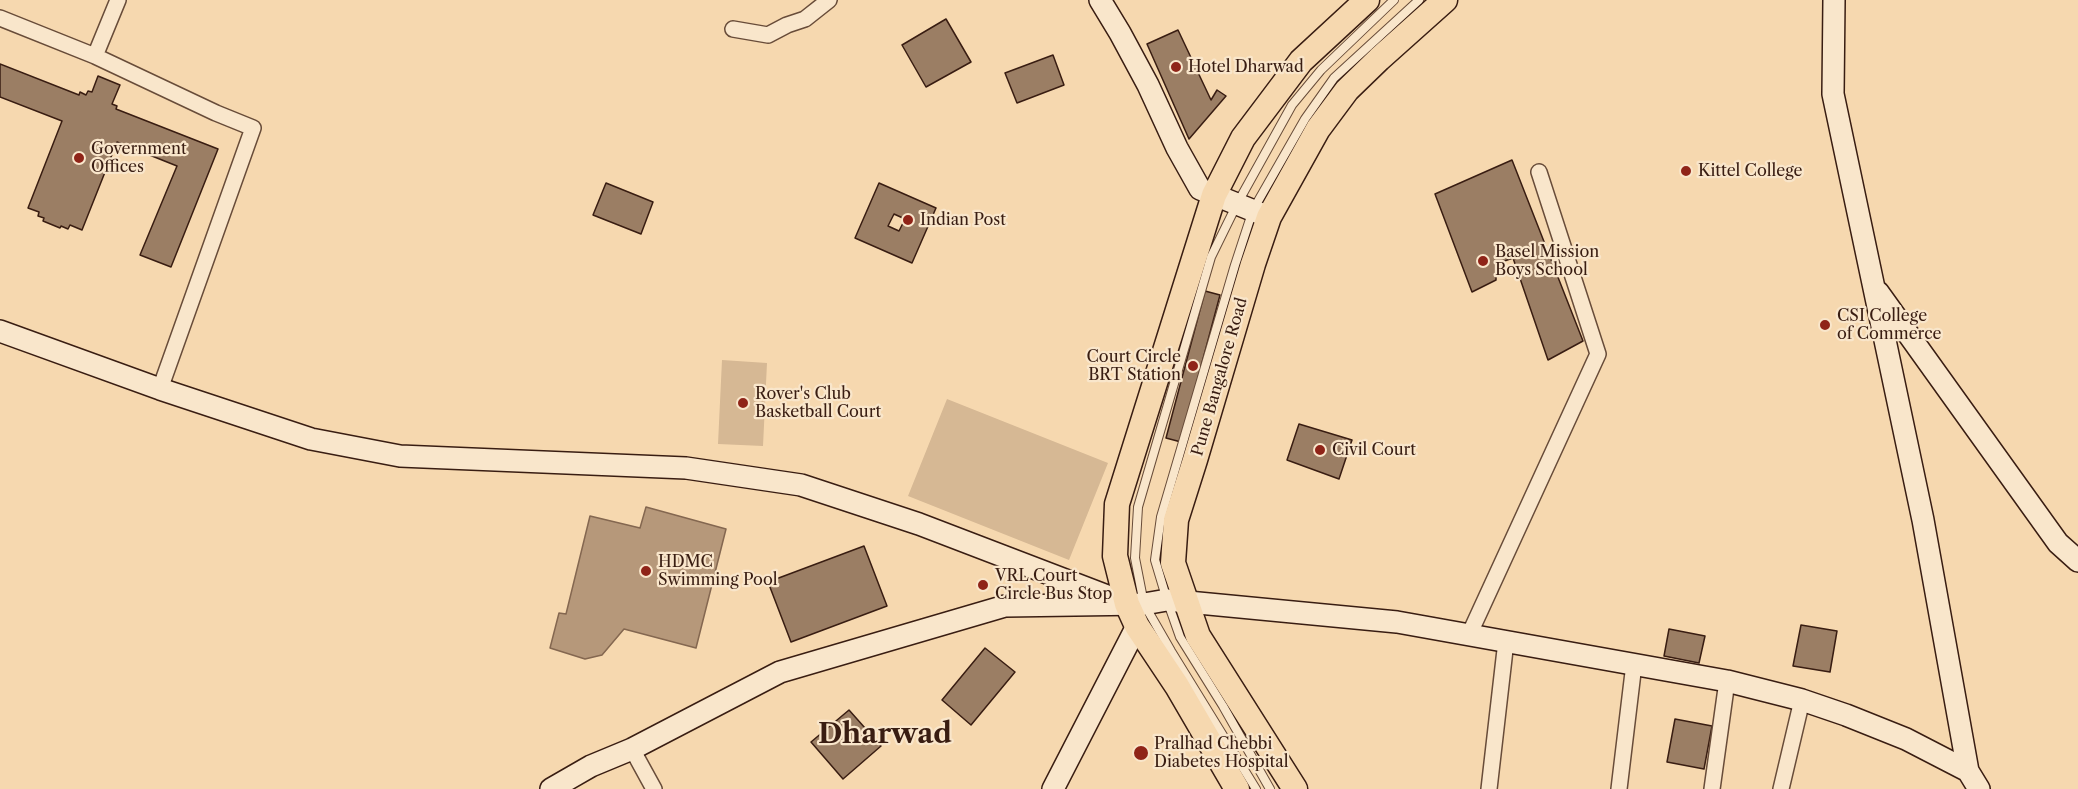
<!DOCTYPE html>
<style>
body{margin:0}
canvas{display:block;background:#f6d8af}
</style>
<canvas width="2078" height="789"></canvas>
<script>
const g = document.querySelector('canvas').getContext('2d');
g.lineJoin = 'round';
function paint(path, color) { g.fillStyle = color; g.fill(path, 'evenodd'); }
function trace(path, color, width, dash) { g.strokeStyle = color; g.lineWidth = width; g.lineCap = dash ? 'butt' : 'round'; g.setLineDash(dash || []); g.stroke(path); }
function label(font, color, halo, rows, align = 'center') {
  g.font = font + ' "Libre Caslon Text",serif'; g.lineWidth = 4.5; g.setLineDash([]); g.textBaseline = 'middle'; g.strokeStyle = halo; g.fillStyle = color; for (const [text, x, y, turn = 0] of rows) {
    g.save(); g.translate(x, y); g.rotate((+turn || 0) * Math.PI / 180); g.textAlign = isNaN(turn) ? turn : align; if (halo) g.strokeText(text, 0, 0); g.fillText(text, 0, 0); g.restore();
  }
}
const green = new Path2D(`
 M722,360L767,363L763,446L718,444Z
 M947,399L1108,463L1069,560L908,496Z`);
const water = new Path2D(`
 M646,507L726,529L696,648L624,629L602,655L585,659L550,648L559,613L566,614L590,516L640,528Z`);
const building = new Path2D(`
 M946,19L971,62L926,87L902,45Z
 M1178,30L1211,100L1217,90L1226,96L1189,139L1147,44Z
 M1053,55L1064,85L1017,103L1005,73Z
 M0,64L79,95L80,92L86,95L88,91L92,92L98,76L120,85L112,104L117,106L116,109L218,149L171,267L140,255L177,166L117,142L82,230L70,225L68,229L61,226L60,228L43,221L44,218L38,216L39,212L28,208L62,121L0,97Z
 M1512,160L1583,341L1548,360L1513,258L1496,264V280L1472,292L1435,194Z
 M606,183L653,202L641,234L593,215Z
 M879,183L936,208L912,263L855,238ZM894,214L905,219L899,231L888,226Z
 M1205,291L1220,295L1181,442L1166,438Z
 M1299,424L1352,440L1339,479L1287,460Z
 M864,546L887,606L791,642L768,582Z
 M1801,625L1837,631L1830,672L1793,666Z
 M1669,629L1705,636L1699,663L1664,656Z
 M985,648L1015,672L971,725L942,700Z
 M849,710L881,746L843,779L811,742Z
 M1675,719L1712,726L1704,769L1667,762Z`);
const lane = new Path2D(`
 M1256,789L1171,651L1144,604L1135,558L1138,507L1211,257L1237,204L1292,105L1321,70L1394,0
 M1270,789L1223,706L1180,637L1167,600L1155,560L1161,517L1235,265L1253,210L1305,119L1334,78L1419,0`);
const street = new Path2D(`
 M0,18L95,56L216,113L253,128L160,389
 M733,29L768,35L787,25L805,19L829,0
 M95,56L118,0
 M1469,635L1598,354L1539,172
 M632,749L654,789
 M1489,789L1506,641
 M1619,789L1634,664
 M1712,789L1727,681
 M1781,789L1802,700`);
const secondary = new Path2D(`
 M1100,0L1120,33L1148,85L1177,148L1200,189L1269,217
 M1834,0L1833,94L1923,520L1968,771L1979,789
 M1878,292L2058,543L2078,561
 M0,331L160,389L311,439L400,456L686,468L801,485L919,524L1115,599
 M551,789L591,766L632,749L780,672L1005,606L1144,604L1167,600L1397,622L1727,681L1802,700L1846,715L1906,739L1968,771
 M1053,789L1137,626`);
const primary = new Path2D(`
 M1237,789L1177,686L1137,626L1127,604L1115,556L1117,504L1214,195L1243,138L1301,61L1367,0
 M1295,789L1198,636L1173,563L1176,520L1195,460L1253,264L1269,217L1318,129L1347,90L1379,59L1445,0`);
const markers = [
 [1176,67,6,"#8f2418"],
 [79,158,6,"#8f2418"],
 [1686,171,6,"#8f2418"],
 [908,220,6,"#8f2418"],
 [1483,261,6,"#8f2418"],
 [1825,325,6,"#8f2418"],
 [1193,366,6,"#8f2418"],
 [743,403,6,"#8f2418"],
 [1320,450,6,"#8f2418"],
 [646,571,6,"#8f2418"],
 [983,585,6,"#8f2418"],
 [1141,753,8,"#8f2418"]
];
const poiNames = [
 ["Hotel Dharwad",1188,67],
 ["Government",91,149],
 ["Offices",91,167],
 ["Kittel College",1698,171],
 ["Indian Post",920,220],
 ["Basel Mission",1495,252],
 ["Boys School",1495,270],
 ["CSI College",1837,316],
 ["of Commerce",1837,334],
 ["Court Circle",1181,357,"right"],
 ["BRT Station",1181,375,"right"],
 ["Rover's Club",755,394],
 ["Basketball Court",755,412],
 ["Civil Court",1332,450],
 ["HDMC",658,562],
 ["Swimming Pool",658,580],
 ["VRL Court",995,576],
 ["Circle Bus Stop",995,594],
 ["Pralhad Chebbi",1154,744],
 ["Diabetes Hospital",1154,762]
];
const streetNames = [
 ["Pune Bangalore Road",1220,377,-74]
];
const townNames = [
 ["Dharwad",885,735]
];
paint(green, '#d6b894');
paint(water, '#b6987a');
trace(water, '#846750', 1.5);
paint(building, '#9b7e64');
trace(building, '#391d12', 1.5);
trace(lane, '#684c39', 10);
trace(street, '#684c39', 18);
trace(secondary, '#391d12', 24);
trace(primary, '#391d12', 27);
trace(lane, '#f9e6cb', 8);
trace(street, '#f9e6cb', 15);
trace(secondary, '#f9e6cb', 21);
trace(primary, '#f6d8af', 24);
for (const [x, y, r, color] of markers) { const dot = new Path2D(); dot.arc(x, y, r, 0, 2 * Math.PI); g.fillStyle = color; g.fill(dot); trace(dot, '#f9e6cb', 2); }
label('16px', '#391d12', '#f9e6cb', poiNames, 'left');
label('16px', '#391d12', '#f9e6cb', streetNames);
label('bold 28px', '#391d12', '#f9e6cb', townNames);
</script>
